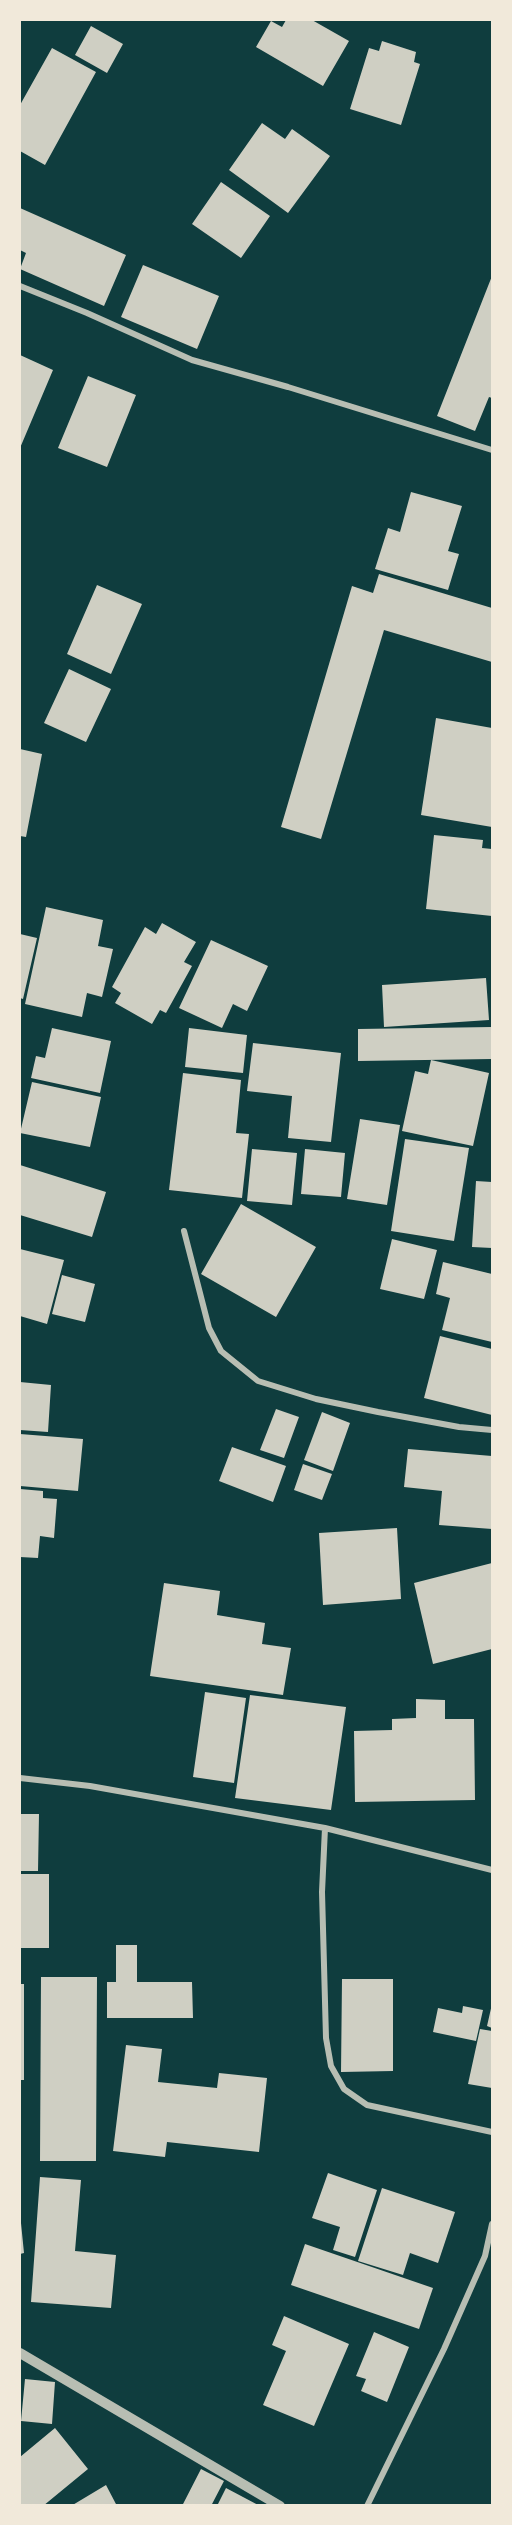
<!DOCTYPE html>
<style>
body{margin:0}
#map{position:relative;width:512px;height:2525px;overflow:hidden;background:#0f3d3e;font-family:Commissioner,sans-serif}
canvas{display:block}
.frame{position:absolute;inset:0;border:21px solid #f1e9da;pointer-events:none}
</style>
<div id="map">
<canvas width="512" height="2525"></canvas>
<div class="frame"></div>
</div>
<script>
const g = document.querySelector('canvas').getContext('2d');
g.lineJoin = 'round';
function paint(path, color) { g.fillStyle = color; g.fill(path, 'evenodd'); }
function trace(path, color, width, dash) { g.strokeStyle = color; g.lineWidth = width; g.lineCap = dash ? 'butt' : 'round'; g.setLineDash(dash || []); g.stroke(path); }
const building = new Path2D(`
 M286,20H312L349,41L323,86L256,47L271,21L282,27Z
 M91,26L123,44L107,73L75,55Z
 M382,41L416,52L414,62L420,64L401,125L350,109L369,48L379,51Z
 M52,48L96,72L45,165L20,151V105Z
 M262,123L285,139L292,129L330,156L288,213L229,170Z
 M221,182L270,216L241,258L192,224Z
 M20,208L126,255L104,306L20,269L26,253L20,250Z
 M143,265L219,296L197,349L121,317Z
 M492,276V398L489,397L475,431L437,416Z
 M20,355L53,370L20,448Z
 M88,376L136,395L107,467L58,448Z
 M411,492L462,506L448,551L459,554L448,590L375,569L388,528L400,532Z
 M379,574L492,608V662L384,630L321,839L281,827L352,586L373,593Z
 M97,585L142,604L111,674L67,654Z
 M69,669L111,689L86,742L44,723Z
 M436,718L492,728V827L421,815Z
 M20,749L42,754L26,837L20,836Z
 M434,835L483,840L482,848L492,849V916L426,909Z
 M46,907L103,920L98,946L113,949L102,997L87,993L82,1017L25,1004Z
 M162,923L196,942L184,962L192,966L166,1013L160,1010L152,1024L115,1003L121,993L112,987L145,927L156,934Z
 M20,934L37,938L23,999L20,998Z
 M211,940L268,966L247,1011L233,1004L222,1028L179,1008Z
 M486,978L489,1020L384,1027L382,985Z
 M492,1027V1059L358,1061V1029Z
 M52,1028L111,1041L100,1093L31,1078L36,1056L45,1058Z
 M189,1028L247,1035L243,1073L185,1067Z
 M253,1043L341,1053L331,1142L288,1138L292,1096L247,1091Z
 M431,1060L489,1073L473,1146L402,1131L415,1071L428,1074Z
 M183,1073L241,1080L236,1133L249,1134L242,1198L169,1190Z
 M32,1082L101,1097L90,1147L20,1133Z
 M360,1119L400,1125L387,1205L347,1199Z
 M405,1139L469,1148L454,1241L391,1231Z
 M252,1149L297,1153L292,1205L247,1201Z
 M305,1149L345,1153L341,1197L301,1194Z
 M20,1165L106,1192L92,1237L20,1215Z
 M476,1181L492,1182V1248L472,1247Z
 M241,1204L316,1247L276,1317L201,1274Z
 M392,1239L437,1250L424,1299L380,1289Z
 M20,1249L64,1260L47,1324L20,1316Z
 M443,1262L492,1274V1342L442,1330L450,1298L436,1294Z
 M62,1275L95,1284L85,1322L52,1314Z
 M440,1336L492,1349V1415L424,1398Z
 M20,1382L51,1385L48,1432L20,1430Z
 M276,1409L299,1417L284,1458L260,1450Z
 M322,1412L350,1423L333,1471L304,1460Z
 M20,1434L83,1439L78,1491L20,1486Z
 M232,1447L286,1466L273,1502L219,1481Z
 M408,1449L492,1456V1529L439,1525L442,1491L404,1487Z
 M303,1464L332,1474L322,1500L294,1490Z
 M20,1489L43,1491V1498L57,1499L54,1538L40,1536L38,1558L20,1557Z
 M397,1528L401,1599L323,1605L319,1533Z
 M492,1563V1649L433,1664L414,1583Z
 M164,1583L220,1591L217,1615L265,1623L262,1644L291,1648L283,1695L150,1676Z
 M205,1692L246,1698L234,1783L193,1777Z
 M250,1695L346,1707L331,1810L235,1798Z
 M416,1699L445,1700V1719H474L475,1800L355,1802L354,1731L392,1730V1719L416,1718Z
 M20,1814H39L38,1871H20Z
 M20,1874H49V1948H20Z
 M116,1945H137V1982H192L193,2018H107V1982H116Z
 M41,1977H97L96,2161H40Z
 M342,1979H393V2071L341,2072Z
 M20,1984H24V2080H20Z
 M492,2004V2028L487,2026Z
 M463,2006L483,2010L476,2041L433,2032L438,2008L462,2013Z
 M480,2029L492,2031V2088L468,2084Z
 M126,2045L162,2049L158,2082L217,2088L219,2073L267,2078L259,2152L167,2142L165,2157L113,2151Z
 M328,2173L377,2190L355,2257L333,2250L340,2227L312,2218Z
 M40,2177L81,2180L75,2251L116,2255L111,2308L31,2302Z
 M382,2188L455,2212L438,2263L410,2253L403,2275L358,2261Z
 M20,2213L24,2253L20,2254Z
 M305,2244L433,2288L419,2329L291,2285Z
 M284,2316L349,2344L314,2426L263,2405L286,2351L272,2345Z
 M374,2332L409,2347L387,2402L361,2391L366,2379L356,2376Z
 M25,2379L55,2382L52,2424L21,2421Z
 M55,2428L88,2469L43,2506H21L20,2503V2457Z
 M201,2469L224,2481L211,2506H182Z
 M106,2485L117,2506H71Z
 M226,2488L260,2506H217Z`);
const minor = new Path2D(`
 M20,286L87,313L192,360L288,387L492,450
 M184,1231L209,1328L221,1351L258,1381L316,1399L378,1412L459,1427L492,1430
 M20,1778L90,1786L325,1828L322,1892L326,2038L331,2066L344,2089L367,2105L492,2132
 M325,1828L492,1870
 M367,2506L444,2349L485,2256L492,2224`);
const tertiary = new Path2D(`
 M20,2353L280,2506`);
paint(building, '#cfcfc3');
trace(minor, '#b8beb3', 6);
trace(tertiary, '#b8beb3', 10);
</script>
